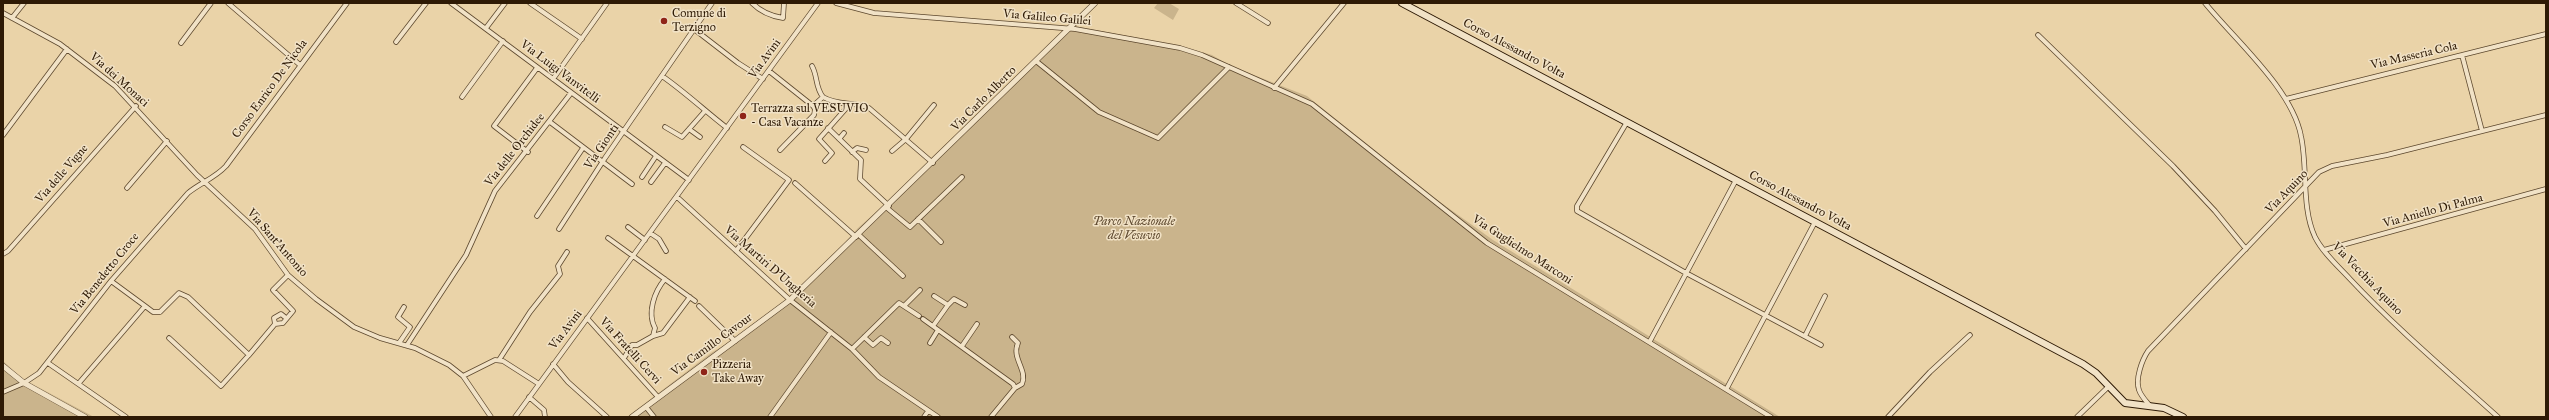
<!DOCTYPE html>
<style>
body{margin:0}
#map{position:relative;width:2549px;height:420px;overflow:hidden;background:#ead3a8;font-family:"IM FELL Great Primer",serif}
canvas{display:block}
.frame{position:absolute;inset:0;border:4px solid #2e1a05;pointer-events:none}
</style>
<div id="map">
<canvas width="2549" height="420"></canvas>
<div class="frame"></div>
</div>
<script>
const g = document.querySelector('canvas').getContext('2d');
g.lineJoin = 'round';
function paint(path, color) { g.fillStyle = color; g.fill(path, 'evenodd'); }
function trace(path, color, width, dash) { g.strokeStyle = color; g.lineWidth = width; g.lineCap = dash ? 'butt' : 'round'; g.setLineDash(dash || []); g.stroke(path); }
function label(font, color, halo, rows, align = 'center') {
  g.font = font + ' "IM FELL Great Primer",serif'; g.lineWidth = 3; g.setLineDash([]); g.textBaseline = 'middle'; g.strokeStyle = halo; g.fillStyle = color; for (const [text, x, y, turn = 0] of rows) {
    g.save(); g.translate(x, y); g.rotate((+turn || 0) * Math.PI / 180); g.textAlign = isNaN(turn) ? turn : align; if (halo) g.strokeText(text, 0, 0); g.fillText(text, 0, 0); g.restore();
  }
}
const green = new Path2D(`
 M1158,3H1169L1179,9L1173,20L1154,8Z
 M1080,27L1180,46L1212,55L1231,66L1307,96L1433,197L1493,240L1780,417H627L711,353L763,322L834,255L858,228L931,163V158L1067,28Z
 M3,361L23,379L94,417H3Z`);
const minor = new Path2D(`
 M228,3L300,65
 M451,3L689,180
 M530,3L582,39
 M752,3C761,12 770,16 783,18L784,3
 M836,3L874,13L1075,29L1180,48L1202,55L1312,104L1487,243L1771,417
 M1236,3L1268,23
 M2205,3C2235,40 2292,89 2301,136C2308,168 2301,207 2315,237C2323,253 2338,266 2350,279C2396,328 2448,372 2498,417
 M3,13L60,44L115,86L197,175L255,229L288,275L316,299L354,327L380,338L415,348L449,365L463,376L491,417
 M12,18L24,3
 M486,28L505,3
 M694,29L738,63L763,79
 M2038,35L2173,166L2215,211L2246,249
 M396,42L426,3
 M181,43L211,3
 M2462,55L2482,131
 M1036,61L1099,112L1158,138L1229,67
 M812,66C818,77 815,87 823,97
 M769,71L813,106L823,97C838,106 854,101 869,108L933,163
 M662,76C685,92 705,111 727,128
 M553,79L607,3
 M1274,88L1344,3
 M462,97L503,41
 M2286,99L2546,34
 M829,109L838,104
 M550,122L632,184
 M1627,122L1577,206V211L1686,273L1821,345
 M665,127L682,137L705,111
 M828,128L861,160L860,179L889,206
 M689,129L700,137
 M3,135L67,49
 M839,139L844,133
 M780,150L814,115L815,109L813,106
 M892,151L906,139L934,105
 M528,152L494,126L537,68
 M852,152L857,148L866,150
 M825,161L832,153L819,139L850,104
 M642,177L656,156
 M651,182L665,163
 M795,183L856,237
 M127,188L167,141
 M677,197L790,300L852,349L879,377L938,417
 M887,208L910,227L962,177
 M537,216L583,148
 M918,219L941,242
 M628,227L645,240
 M559,229L605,158L712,3
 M650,233L659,239L666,251
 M859,235L903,276
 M608,238L695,301
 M2324,250L2546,189
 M736,251L789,180L743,147
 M3,254L8,251L136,106
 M111,281L145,306
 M934,296L948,305
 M699,306L735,341
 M904,306L920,290
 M587,318L658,397
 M923,319L1013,384L1015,388L991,417
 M275,324L283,323L293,311L273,290L288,275
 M933,326L948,305L954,299L965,305
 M653,336L655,328C647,313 654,292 665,279
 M1805,336L1825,296
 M864,337L873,345L881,338L888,343
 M1012,337L1018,343C1011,358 1028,370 1022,384L1015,388
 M169,338L221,386L248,356
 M1650,341L1736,180
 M399,343L410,327L398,317L404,307
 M930,343L938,330
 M407,345L466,255L495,191L571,93
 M962,346L977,324
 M852,349L899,303L919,316
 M624,358L632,345H637L653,336L663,333L690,297
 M499,360L530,312L560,274L558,266L567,252
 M48,363L126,417
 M553,364L568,382L607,417
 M463,376L495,360L503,361L539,384
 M79,383L145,306L153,312H160L179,293L188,297L249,355L275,324L274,318L281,314L286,318
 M1727,388L1815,222
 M3,392L24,383L39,373L111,281L188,193C200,183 215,178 226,166L347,3
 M529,397L544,410L545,417
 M2150,406C2146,401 2141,396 2139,390C2135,379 2142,360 2148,351L2319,172L2332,166L2387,155L2546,115
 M646,407L654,417
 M515,417L818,3
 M770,417L831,332
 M924,417L928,411
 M1888,417L1930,372L1970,335
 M2077,417L2108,387`);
const tertiary = new Path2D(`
 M3,366L24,383L85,417
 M632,417L790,300L1095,3`);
const secondary = new Path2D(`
 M1402,3L2083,364L2096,373L2125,403L2164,408L2183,417`);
const markers = [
 [664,21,4,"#8f2418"],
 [743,116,4,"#8f2418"],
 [704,372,4,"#8f2418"]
];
const poiNames = [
 ["Comune di",672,14],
 ["Terzigno",672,28],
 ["Terrazza sul VESUVIO",751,109],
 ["- Casa Vacanze",751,123],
 ["Pizzeria",712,365],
 ["Take Away",712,379]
];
const streetNames = [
 ["Via Galileo Galilei",1047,18,5],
 ["Corso Alessandro Volta",1514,49,28],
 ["Via Masseria Cola",2414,56,-13],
 ["Via Avini",765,59,-54],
 ["Via Luigi Vanvitelli",560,72,37],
 ["Via dei Monaci",119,80,42],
 ["Corso Enrico De Nicola",270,89,-54],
 ["Via Carlo Alberto",984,99,-45],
 ["Via Gionti",602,147,-56],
 ["Via delle Orchidee",515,150,-52],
 ["Via delle Vigne",62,174,-49],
 ["Via Aquino",2287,192,-46],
 ["Corso Alessandro Volta",1800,201,28],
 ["Via Aniello Di Palma",2433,211,-15],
 ["Via Sant'Antonio",277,243,49],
 ["Via Guglielmo Marconi",1522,250,33],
 ["Via Martiri D'Ungheria",770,267,41],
 ["Via Benedetto Croce",105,274,-51],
 ["Via Vecchia Aquino",2367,279,46],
 ["Via Avini",566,330,-53],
 ["Via Camillo Cavour",712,345,-36],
 ["Via Fratelli Cervi",630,351,48]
];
const parkNames = [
 ["Parco Nazionale",1134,222],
 ["del Vesuvio",1134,236]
];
paint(green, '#cab48c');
trace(minor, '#5d482e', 5.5);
trace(tertiary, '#5d482e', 6);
trace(secondary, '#2e1a05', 8);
trace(minor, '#f1e2c6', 4);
trace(tertiary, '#f1e2c6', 5);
trace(secondary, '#f1e2c6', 6);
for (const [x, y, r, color] of markers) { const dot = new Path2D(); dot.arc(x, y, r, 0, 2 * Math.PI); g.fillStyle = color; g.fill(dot); trace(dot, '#f1e2c6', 1.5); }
label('12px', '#2e1a05', '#f1e2c6', poiNames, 'left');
label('12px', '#2e1a05', '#f1e2c6', streetNames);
label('italic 12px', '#5d482e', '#f1e2c6', parkNames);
</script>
